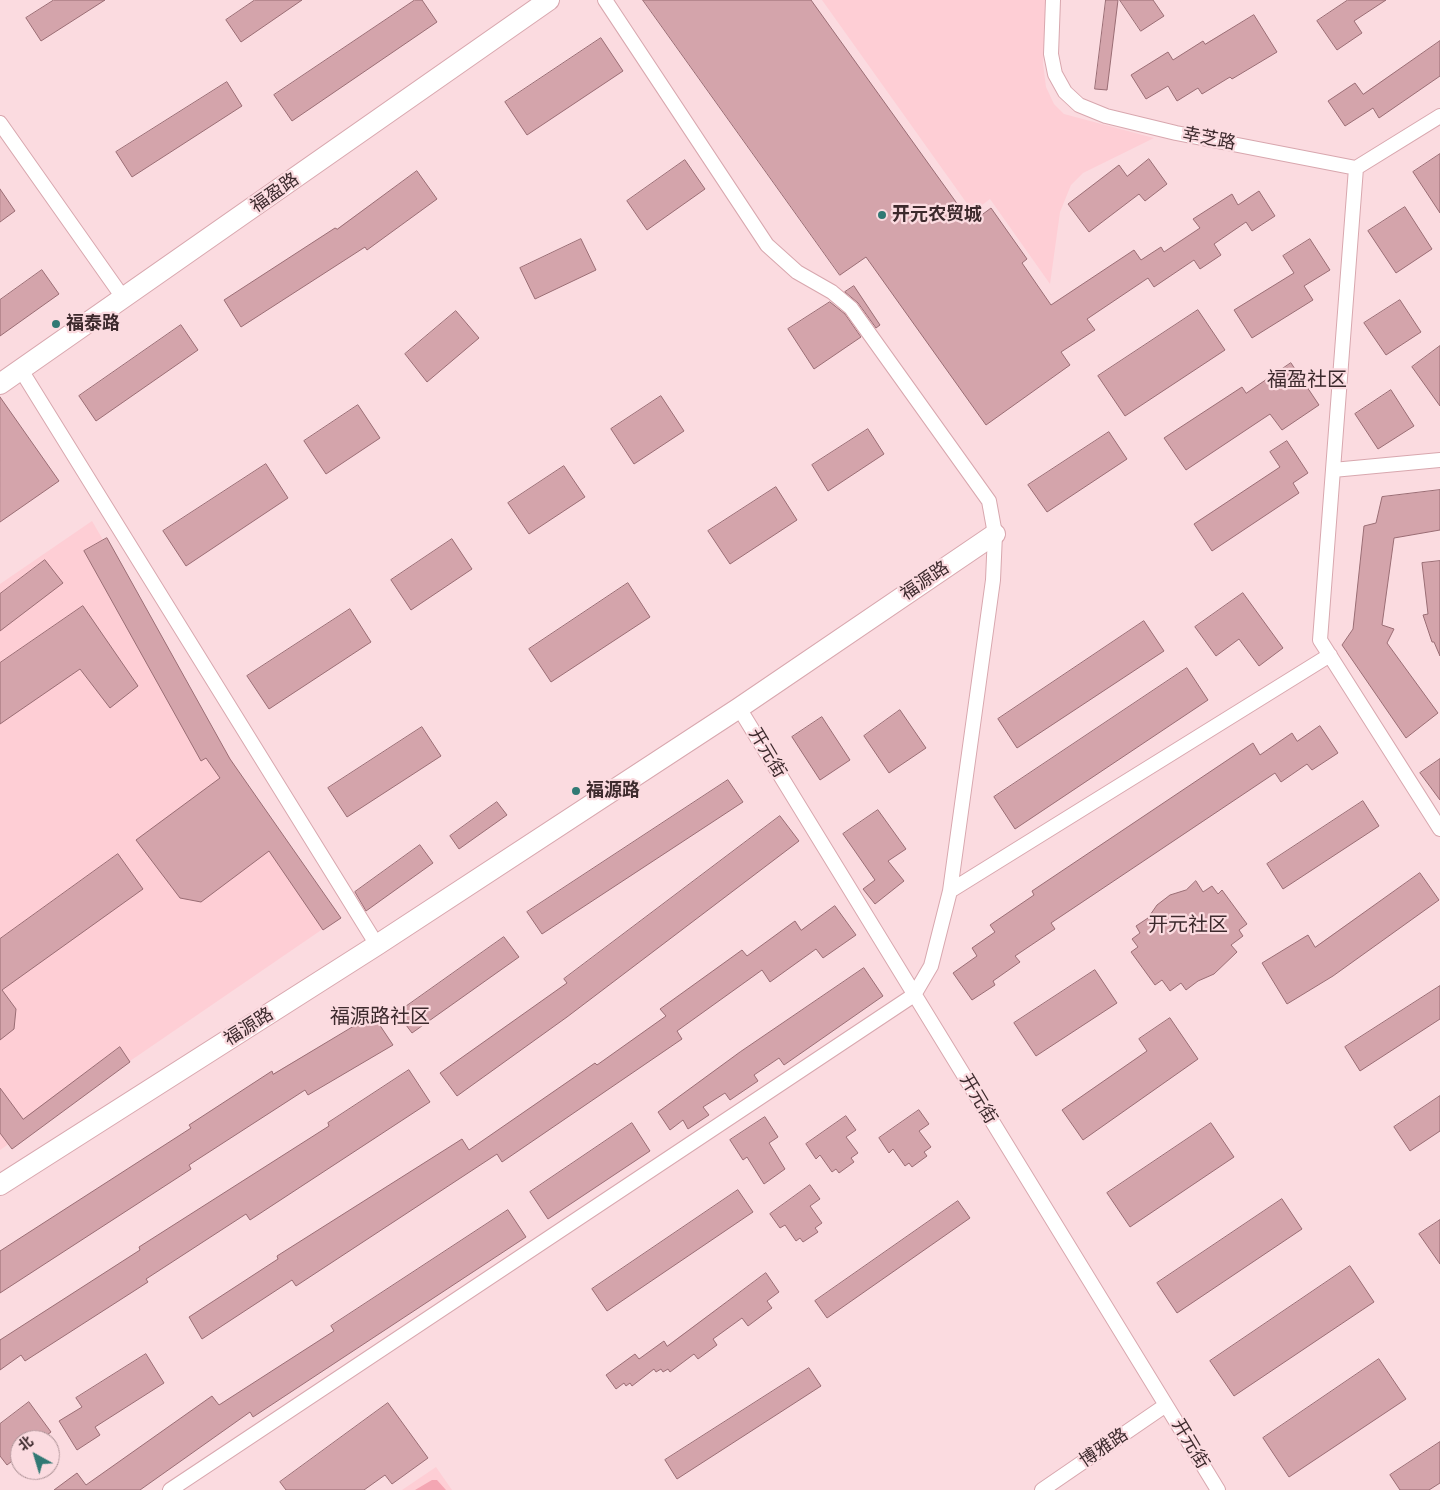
<!DOCTYPE html>
<meta charset="utf-8">
<style>
body{margin:0}
#map{position:relative;width:1440px;height:1490px;overflow:hidden;background:#fbdbe0;font-family:"Zilla Slab","Noto Sans SC",serif}
canvas{display:block}
.north{position:absolute;left:10px;top:1430px;width:50px;height:50px;box-sizing:border-box;background:#fbdbe0;border:1px solid #af9498;border-radius:50%;rotate:321deg;font-size:14px;font-weight:700;line-height:20px;text-align:center;color:#3d2a2d}
.north::after{content:'';display:block;margin:auto;width:18px;height:22px;background:#317974;clip-path:polygon(50% 0,100% 100%,50% 72%,0 100%)}
</style>
<div id="map">
<canvas width="1440" height="1490"></canvas>
<div class="north">北</div>
</div>
<script>
const g = document.querySelector('canvas').getContext('2d');
g.lineJoin = 'round';
function paint(path, color) { g.fillStyle = color; g.fill(path, 'evenodd'); }
function trace(path, color, width, dash) { g.strokeStyle = color; g.lineWidth = width; g.lineCap = dash ? 'butt' : 'round'; g.setLineDash(dash || []); g.stroke(path); }
function label(font, color, halo, rows, align = 'center') {
  g.font = font + ' "Zilla Slab","Noto Sans SC",serif'; g.lineWidth = 4.5; g.setLineDash([]); g.textBaseline = 'middle'; g.strokeStyle = halo; g.fillStyle = color; for (const [text, x, y, turn = 0] of rows) {
    g.save(); g.translate(x, y); g.rotate((+turn || 0) * Math.PI / 180); g.textAlign = isNaN(turn) ? turn : align; if (halo) g.strokeText(text, 0, 0); g.fillText(text, 0, 0); g.restore();
  }
}
const built = new Path2D(`
 M822,0H1046L1043,63L1046,87L1054,104L1064,114L1154,138L1083,173L1071,185L1060,212L1050,284L990,199L973,212Z
 M92,521L223,746L333,922L0,1150V584Z
 M436,1467L452,1490H402Z`);
const green = new Path2D(`
 M432,1480H437L446,1490H415Z`);
const building = new Path2D(`
 M54,0H105L41,41L26,18Z
 M255,0H302L241,42L226,20Z
 M415,0H422L437,22L292,121L274,95Z
 M643,0H811L971,223L991,208L1027,259L1022,263L1051,305L1134,250L1141,260L1161,247L1164,252L1200,228L1193,219L1232,194L1238,205L1259,191L1275,216L1252,231L1246,222L1214,244L1221,255L1200,269L1194,260L1154,287L1148,278L1087,319L1095,330L1061,352L1070,365L986,425L866,257L840,275Z
 M1106,0H1118L1107,90L1095,89Z
 M1120,0H1153L1164,16L1141,31Z
 M1348,0H1386L1354,21L1362,33L1337,50L1317,21Z
 M1254,15L1277,52L1232,79L1230,77L1202,94L1198,88L1177,101L1168,86L1146,99L1131,75L1168,52L1173,60L1203,41L1205,44Z
 M601,38L623,71L527,135L505,102Z
 M1440,41V76L1379,118L1373,108L1345,126L1328,101L1355,83L1363,94Z
 M227,82L242,106L132,177L116,152Z
 M1440,154V213L1413,172Z
 M1149,159L1167,184L1145,201L1139,194L1089,232L1068,204L1119,165L1127,176Z
 M685,160L705,189L647,230L627,201Z
 M417,171L437,199L367,250L365,247L241,327L224,300L335,228L337,229Z
 M0,189L15,211L0,222Z
 M1405,207L1432,249L1396,273L1368,231Z
 M581,239L596,270L535,299L520,268Z
 M1310,239L1330,270L1304,286L1313,300L1252,338L1234,310L1294,273L1283,256Z
 M42,270L59,294L0,336V300Z
 M854,286L880,325L876,328L858,303L845,292Z
 M1400,300L1421,332L1386,355L1364,323Z
 M830,302L845,314L861,337L814,369L788,329Z
 M1198,310L1225,350L1125,416L1098,376Z
 M456,311L479,338L427,382L405,354Z
 M181,325L198,350L96,421L79,396Z
 M1440,346V406L1412,367Z
 M1291,363L1319,405L1282,430L1270,414L1186,470L1164,438L1242,387L1246,393Z
 M1391,390L1414,426L1378,449L1355,414Z
 M661,396L684,431L634,464L611,429Z
 M0,397L59,481L0,522Z
 M358,405L380,438L326,474L304,441Z
 M868,429L884,454L828,491L812,465Z
 M1109,432L1127,459L1047,512L1028,485Z
 M1287,441L1308,473L1293,483L1299,493L1212,551L1194,524L1280,467L1270,452Z
 M266,464L288,498L186,566L163,531Z
 M564,466L585,497L529,534L508,503Z
 M776,487L797,520L730,564L708,531Z
 M1440,490V530L1394,538L1382,625L1394,629L1387,643L1438,713L1406,738L1342,645L1353,629L1364,526L1376,523L1382,497Z
 M107,538L230,759L341,918L323,930L269,851L201,902L180,898L136,840L220,778L206,758L201,761L84,551Z
 M452,539L472,569L411,610L391,580Z
 M45,560L63,583L0,631V594Z
 M1440,561V656L1434,642H1432L1423,615L1428,614L1422,563Z
 M628,583L650,617L551,682L529,649Z
 M1243,593L1283,648L1259,666L1239,639L1216,656L1195,627Z
 M83,606L138,686L110,708L80,669L0,724V663Z
 M350,609L371,642L269,709L247,676Z
 M1144,621L1164,651L1017,748L998,719Z
 M1187,668L1208,700L1015,829L994,797Z
 M900,710L926,748L889,773L864,736Z
 M822,717L850,760L820,780L792,737Z
 M1320,726L1338,753L1312,770L1307,764L1281,782L1275,773L1051,923L1055,929L1015,956L1020,962L993,981L995,985L972,1000L953,973L977,956L972,948L995,932L990,925L1034,895L1032,891L1253,743L1260,755L1292,733L1297,741Z
 M422,727L441,756L347,817L328,788Z
 M1440,759V800L1420,773Z
 M728,780L743,802L542,934L527,912Z
 M1363,801L1379,826L1283,889L1267,864Z
 M497,802L507,815L459,849L450,836Z
 M878,810L906,849L888,861L904,881L875,904L863,889L875,880L843,834Z
 M780,816L799,841L567,1017L457,1096L440,1073L567,983L564,979Z
 M420,845L433,863L366,911L355,892Z
 M118,854L143,889L2,990L16,1009L14,1029L0,1040V939Z
 M1420,873L1439,900L1333,976L1287,1004L1262,963L1308,935L1315,947Z
 M1196,881L1203,892L1212,886L1218,894L1222,890L1247,924L1239,930L1243,936L1231,945L1237,952L1214,974L1198,981L1186,990L1181,983L1170,991L1162,980L1155,985L1131,952L1138,947L1132,939L1140,933L1136,926L1148,918L1157,905L1170,895L1186,890Z
 M835,906L856,935L823,958L816,949L770,982L762,970L677,1031L682,1039L502,1162L497,1154L296,1286L292,1280L202,1339L189,1317L278,1259L277,1256L462,1139L469,1150L595,1063L597,1065L666,1016L660,1009L742,950L747,956L795,921L801,930Z
 M504,937L519,957L412,1033L397,1013Z
 M864,968L883,996L784,1065L779,1058L754,1075L758,1081L730,1100L725,1093L703,1107L709,1115L688,1129L683,1120L670,1130L658,1112L740,1052Z
 M1095,970L1117,1003L1036,1056L1014,1023Z
 M1440,986V1019L1360,1071L1345,1047Z
 M373,1015L393,1045L308,1095L305,1090L189,1165L191,1169L0,1293V1251L191,1128L189,1125L272,1071L273,1074Z
 M1170,1018L1198,1059L1083,1140L1062,1110L1147,1051L1139,1039Z
 M120,1047L130,1062L12,1149L0,1133V1088L23,1119Z
 M409,1070L430,1102L250,1220L246,1214L146,1279L148,1282L25,1361L21,1355L0,1370V1340L140,1250L139,1247L329,1126L328,1123Z
 M1440,1096V1131L1410,1151L1394,1127Z
 M919,1110L929,1124L919,1131L931,1147L924,1152L927,1156L912,1167L909,1163L905,1166L893,1149L889,1153L879,1138Z
 M846,1116L856,1130L846,1137L858,1153L851,1158L854,1162L839,1173L836,1169L832,1172L820,1155L816,1159L806,1144Z
 M765,1117L778,1137L769,1143L785,1169L764,1184L747,1157L743,1160L730,1140Z
 M632,1123L650,1151L548,1219L530,1192Z
 M1211,1123L1234,1157L1130,1227L1107,1193Z
 M810,1185L820,1199L810,1206L822,1223L815,1228L818,1232L803,1242L800,1238L796,1241L785,1225L780,1228L770,1214Z
 M738,1190L753,1212L607,1311L592,1289Z
 M1282,1199L1302,1229L1177,1313L1157,1283Z
 M958,1201L970,1218L827,1318L815,1301Z
 M508,1210L526,1237L253,1417L250,1412L140,1490H54L77,1473L86,1485L212,1396L219,1405L334,1331L331,1326Z
 M1440,1220V1264L1419,1234Z
 M1350,1266L1374,1302L1234,1396L1210,1361Z
 M766,1273L779,1292L767,1301L772,1308L748,1326L742,1318L713,1339L717,1345L698,1359L694,1354L670,1372L668,1369L663,1372L661,1369L656,1372L654,1369L632,1386L630,1383L626,1386L624,1383L616,1389L606,1375L635,1354L639,1359L664,1341L667,1346Z
 M146,1354L164,1383L95,1427L100,1435L77,1450L59,1421L82,1407L76,1398Z
 M1379,1359L1406,1399L1289,1477L1263,1438Z
 M809,1368L821,1386L677,1479L665,1460Z
 M29,1402L51,1432L40,1440H20V1455L7,1465L0,1456V1424Z
 M388,1403L428,1458L392,1484L385,1475L364,1490H286L280,1482Z
 M1440,1442V1483L1429,1490H1400L1390,1475Z`);
const street = new Path2D(`
 M1053,0L1051,54L1055,74L1065,92L1079,105L1106,116L1176,133L1356,168L1440,116
 M0,123L124,299
 M1356,168L1320,640L1440,829
 M21,370L377,945
 M1333,470L1440,460
 M739,708L1218,1490
 M950,891L1330,655
 M170,1490L914,995L931,966L950,891L993,580L995,534L989,501L851,308L832,292L797,272L767,245L605,0
 M1042,1490L1166,1405`);
const secondary = new Path2D(`
 M0,384L549,0
 M0,1185L377,945L739,708L995,534`);
const markers = [
 [882,215,5,"#317974"],
 [56,324,5,"#317974"],
 [576,791,5,"#317974"]
];
const streetNames = [
 ["幸芝路",1209,139,11],
 ["福盈路",275,193,-35],
 ["福源路",925,581,-34],
 ["开元街",767,753,59],
 ["福源路",249,1027,-32],
 ["开元街",978,1099,59],
 ["开元街",1190,1444,59],
 ["博雅路",1104,1448,-34]
];
const poiNames = [
 ["开元农贸城",892,215],
 ["福泰路",66,324],
 ["福源路",586,791]
];
const quarterNames = [
 ["福盈社区",1307,380],
 ["开元社区",1188,925],
 ["福源路社区",380,1017]
];
paint(built, '#feced5');
paint(green, '#f4a6b3');
paint(building, '#d4a4ab');
trace(building, '#9a6d74', 1);
trace(street, '#d8a7ae', 16);
trace(secondary, '#d8a7ae', 22);
trace(street, '#fff', 14);
trace(secondary, '#fff', 20);
for (const [x, y, r, color] of markers) { const dot = new Path2D(); dot.arc(x, y, r, 0, 2 * Math.PI); g.fillStyle = color; g.fill(dot); trace(dot, '#fbdbe0', 2); }
label('18px', '#3d2a2d', '#fbdbe0', streetNames);
label('bold 18px', '#3d2a2d', '#fbdbe0', poiNames, 'left');
label('20px', '#3d2a2d', '#fbdbe0', quarterNames);
</script>
